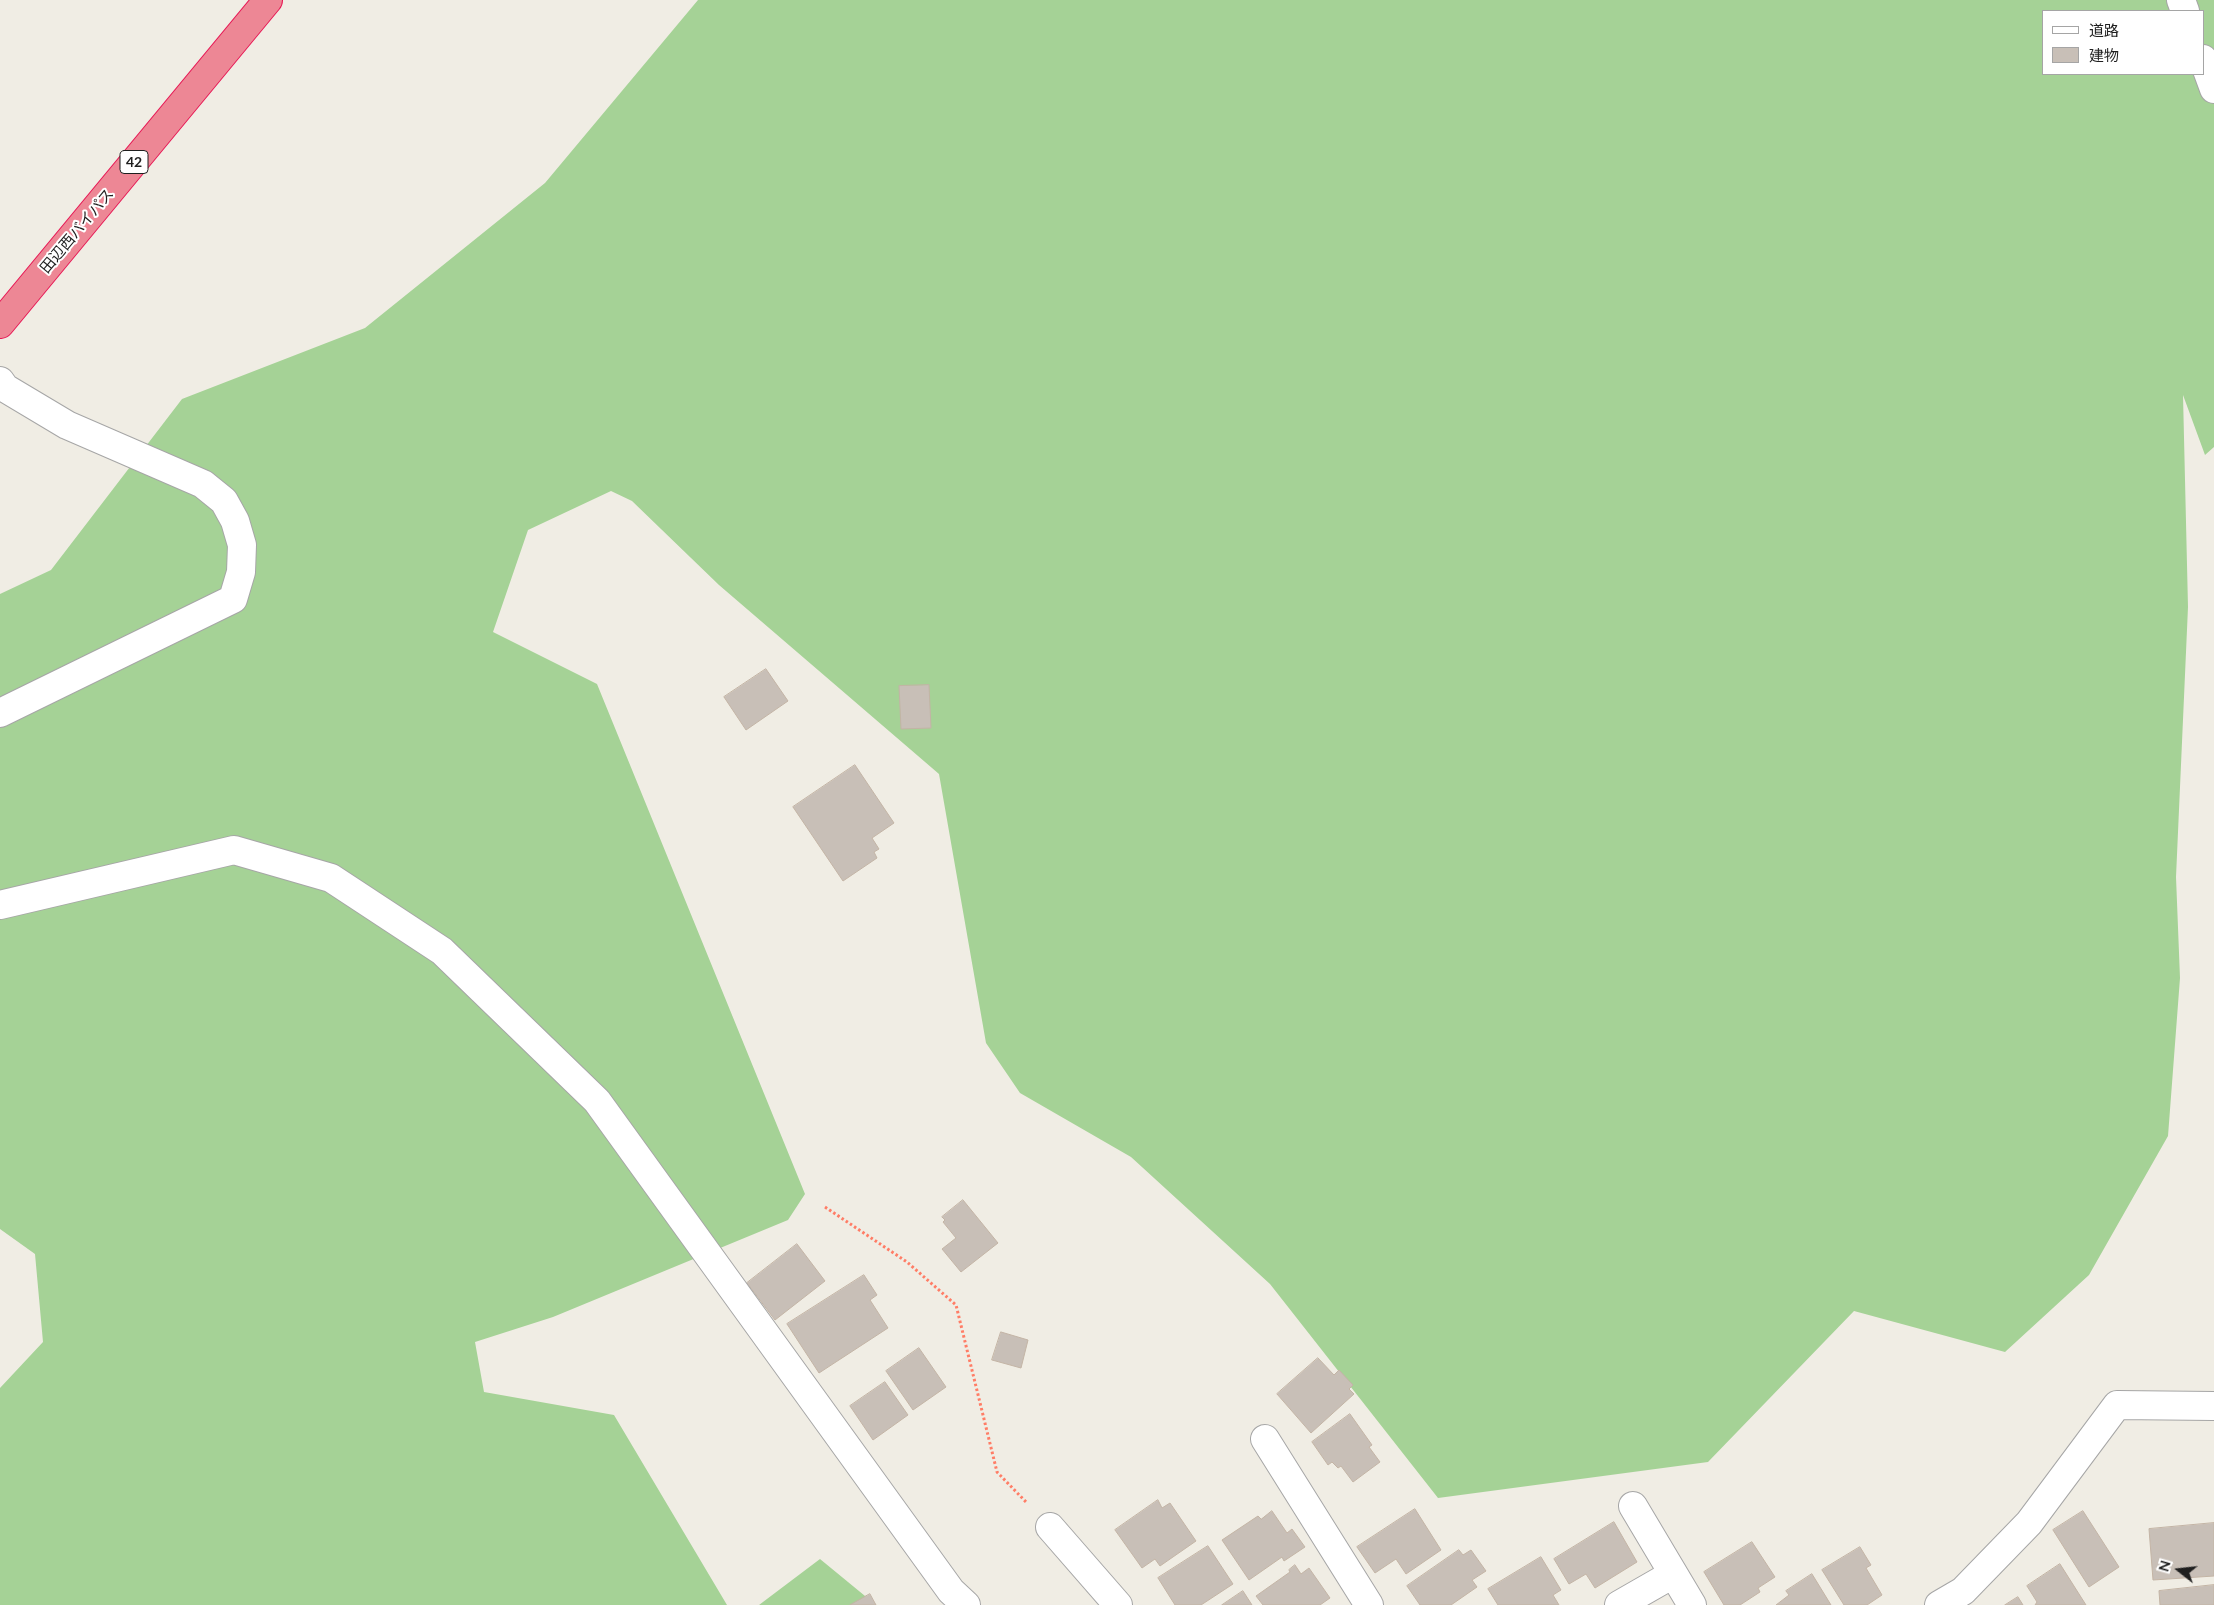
<!DOCTYPE html>
<meta charset="utf-8">
<style>
body{margin:0}
#map{position:relative;width:2214px;height:1605px;overflow:hidden;background:#f0ede4;font-family:Lato,"Noto Sans JP",sans-serif}
canvas{display:block}
.legend{position:absolute;left:2042px;top:10px;width:162px;height:65px;box-sizing:border-box;background:#fff;border:1px solid #a5a5a5;margin:0;padding:6px 9px;list-style:none;font-size:15px;color:#1f1f1f}
.legend li{display:flex;align-items:center;gap:10px;height:25px}
.legend b{width:25px;border:1px solid #a5a5a5}
.north{position:absolute;left:2154px;top:1545px;width:50px;height:50px;-webkit-text-stroke:4px #fff;paint-order:stroke;rotate:286deg;font-size:14px;font-weight:700;line-height:20px;text-align:center;color:#1f1f1f}
.north::after{content:'';display:block;margin:auto;width:18px;height:22px;background:#1f1f1f;clip-path:polygon(50% 0,100% 100%,50% 72%,0 100%)}
</style>
<div id="map">
<canvas width="2214" height="1605"></canvas>
<ul class="legend">
<li><b style="height:6px;background:#fff"></b>道路</li>
<li><b style="height:14px;background:#c8bfb7"></b>建物</li>
</ul>
<div class="north">N</div>
</div>
<script>
const g = document.querySelector('canvas').getContext('2d');
g.lineJoin = 'round';
function paint(path, color) { g.fillStyle = color; g.fill(path, 'evenodd'); }
function trace(path, color, width, dash) { g.strokeStyle = color; g.lineWidth = width; g.lineCap = dash ? 'butt' : 'round'; g.setLineDash(dash || []); g.stroke(path); }
function label(font, color, halo, rows, align = 'center') {
  g.font = font + ' Lato,"Noto Sans JP",sans-serif'; g.lineWidth = 4; g.setLineDash([]); g.textBaseline = 'middle'; g.strokeStyle = halo; g.fillStyle = color; for (const [text, x, y, turn = 0] of rows) {
    g.save(); g.translate(x, y); g.rotate((+turn || 0) * Math.PI / 180); g.textAlign = isNaN(turn) ? turn : align; if (halo) g.strokeText(text, 0, 0); g.fillText(text, 0, 0); g.restore();
  }
}
const forest = new Path2D(`
 M698,0H2214V447L2205,455L2183,395L2188,607L2176,877L2180,978L2168,1136L2089,1275L2005,1352L1854,1311L1708,1462L1438,1498L1270,1284L1131,1157L1020,1093L986,1043L939,774L719,585L632,501L611,491L528,530L493,632L597,684L805,1194L788,1220L553,1317L475,1342L484,1392L614,1415L727,1605H0V1388L43,1342L35,1254L0,1229V594L51,570L182,399L365,328L545,183ZM2043,11H2203V74H2043Z
 M820,1559L876,1605H759Z`);
const building = new Path2D(`
 M766,669L788,701L746,730L724,697Z
 M929,685L931,728L901,729L899,686Z
 M855,765L894,823L872,838L879,849L874,852L877,858L843,881L793,807Z
 M963,1200L998,1243L961,1272L942,1249L956,1238L943,1222L945,1220L942,1217Z
 M797,1244L825,1281L775,1320L747,1283Z
 M864,1275L877,1295L870,1300L888,1328L819,1373L787,1324Z
 M1001,1332L1028,1340L1021,1368L992,1360Z
 M919,1348L946,1387L913,1410L886,1371Z
 M1318,1358L1334,1375L1339,1370L1353,1385L1349,1389L1354,1394L1311,1433L1277,1394Z
 M885,1382L908,1415L873,1440L850,1406Z
 M1350,1414L1372,1445L1369,1447L1380,1462L1353,1482L1341,1466L1338,1468L1332,1462L1328,1465L1312,1442Z
 M1158,1500L1162,1508L1170,1503L1196,1541L1160,1566L1155,1559L1142,1568L1115,1530Z
 M1415,1509L1441,1550L1406,1574L1396,1559L1375,1573L1357,1547Z
 M1272,1511L1287,1533L1292,1529L1305,1547L1284,1561L1282,1557L1249,1580L1222,1540L1258,1516L1261,1519Z
 M2083,1511L2119,1567L2089,1587L2053,1530Z
 M1614,1522L1637,1562L1595,1588L1586,1574L1569,1584L1554,1559Z
 M2214,1523V1576L2153,1580L2149,1529Z
 M1752,1542L1775,1577L1758,1588L1760,1592L1740,1605H1724L1704,1572Z
 M1208,1546L1233,1584L1201,1605H1175L1158,1578Z
 M1860,1547L1871,1565L1866,1568L1882,1595L1867,1605H1844L1822,1570Z
 M1459,1550L1463,1555L1471,1550L1486,1571L1472,1580L1477,1587L1451,1605H1420L1407,1586Z
 M1541,1557L1561,1590L1553,1595L1559,1605H1498L1488,1589Z
 M2060,1564L2086,1605H2035L2037,1602L2027,1586Z
 M1295,1565L1301,1574L1309,1568L1330,1598L1320,1605H1263L1256,1596L1290,1572L1289,1570Z
 M1812,1574L1831,1605H1776L1789,1595L1786,1591Z
 M2214,1585V1605H2160L2159,1591Z
 M1243,1591L1252,1605H1222Z
 M870,1594L876,1605H850Z
 M2018,1597L2023,1605H2005Z`);
const path = new Path2D(`
 M825,1207L907,1262L956,1305L997,1472L1027,1503`);
const minor = new Path2D(`
 M2181,0L2185,11
 M2203,59L2214,89
 M0,381L5,388L67,425L203,484L224,501L235,521L242,545L241,572L233,599L0,713
 M0,905L234,850L331,878L442,951L597,1101L951,1591L966,1605
 M1265,1439L1369,1605
 M1633,1506L1692,1605
 M1050,1527L1118,1605
 M1619,1605L1673,1574
 M1939,1605L1963,1591L2029,1523L2117,1405L2214,1406`);
const highway = new Path2D(`
 M0,324L268,0`);
const shields = [
 [134,162,28]
];
const shieldNames = [
 ["42",134,162]
];
const streetNames = [
 ["田辺西バイパス",77,231,-50]
];
paint(forest, '#a5d296');
paint(building, '#c8bfb7');
trace(building, '#c3b4a5', 1);
trace(minor, '#a6a6a6', 30);
trace(highway, '#e71855', 30);
trace(path, '#ff7d66', 3, [2.5, 2.5]);
trace(minor, '#fff', 28);
trace(highway, '#ed8795', 28);
for (const [x, y, w] of shields) { const box = new Path2D(); box.roundRect(x - w / 2, y - 11.5, w, 23, 4); g.fillStyle = '#fff'; g.fill(box); trace(box, '#1f1f1f', 1); }
label('bold 14px', '#1f1f1f', null, shieldNames);
label('15px', '#1f1f1f', '#fff', streetNames);
</script>
